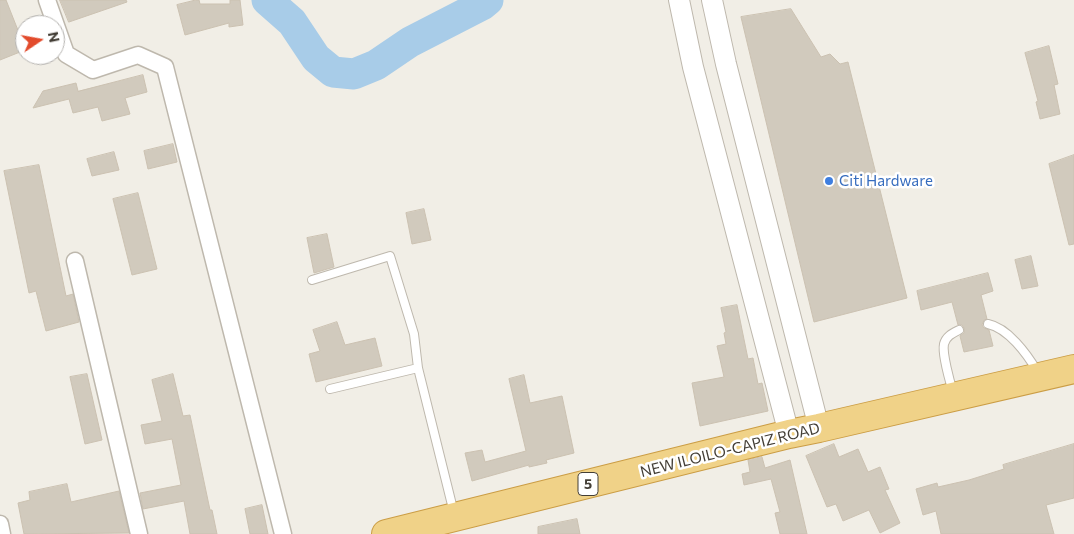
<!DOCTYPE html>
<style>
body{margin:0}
#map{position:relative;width:1074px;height:534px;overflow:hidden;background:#f1eee6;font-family:Commissioner,sans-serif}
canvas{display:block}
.north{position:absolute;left:15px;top:15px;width:50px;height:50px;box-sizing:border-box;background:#fff;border:1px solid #b4b2af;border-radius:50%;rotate:78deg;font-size:14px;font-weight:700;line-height:20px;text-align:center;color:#433e36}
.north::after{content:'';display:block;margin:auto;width:18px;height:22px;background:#e24b2c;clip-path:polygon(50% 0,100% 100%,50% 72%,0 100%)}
</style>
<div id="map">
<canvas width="1074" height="534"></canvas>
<div class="north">N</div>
</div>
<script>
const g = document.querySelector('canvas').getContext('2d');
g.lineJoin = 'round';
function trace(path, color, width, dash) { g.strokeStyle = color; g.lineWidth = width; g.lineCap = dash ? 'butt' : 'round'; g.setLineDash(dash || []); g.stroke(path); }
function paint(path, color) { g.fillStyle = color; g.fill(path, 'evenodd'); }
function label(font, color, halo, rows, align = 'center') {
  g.font = font + ' Commissioner,sans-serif'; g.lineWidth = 5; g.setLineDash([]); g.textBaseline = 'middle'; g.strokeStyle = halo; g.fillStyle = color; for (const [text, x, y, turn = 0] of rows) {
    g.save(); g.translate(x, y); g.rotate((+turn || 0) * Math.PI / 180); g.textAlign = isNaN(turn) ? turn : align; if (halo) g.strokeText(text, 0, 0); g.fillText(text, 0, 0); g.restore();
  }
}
const river = new Path2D(`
 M267,0L292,22L316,58L333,72L354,74L376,65L410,42L482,5L488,0`);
const building = new Path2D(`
 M0,0H6L25,48V50L0,60Z
 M60,0H126L127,2L69,22Z
 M196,0H199L200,4H230V0H240L243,25L229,27V23L185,35L177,5Z
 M791,9L821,57L830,54L840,64L848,62L907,298L814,322L741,17Z
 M1049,46L1058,84L1054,85L1060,114L1040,119L1036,102L1038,101L1025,53Z
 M143,75L147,92L125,98L130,114L102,121L98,107L73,113L69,99L33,108L43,91L76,83L78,91Z
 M173,144L177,162L148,169L144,151Z
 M114,152L119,170L92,176L87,159Z
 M1074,155V244L1069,245L1049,164Z
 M39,165L66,296L73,294L79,322L46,331L36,291L29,293L4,171Z
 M138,193L157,269L132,275L113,199Z
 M424,209L431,240L412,244L406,213Z
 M327,234L334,267L314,273L307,238Z
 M1031,256L1038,286L1022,289L1015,260Z
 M988,273L993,291L981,295L987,319L984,320L982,325L984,328L989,330L993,346L964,352L960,336L964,333V328L962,325H958L952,302L921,310L917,291Z
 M737,305L748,359L753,358L758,384L762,383L768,411L700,426L692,383L724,377L717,346L726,344L724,333L726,332L721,308Z
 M337,322L345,345L375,338L382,366L316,382L309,354L320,351L313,330Z
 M87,374L102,440L85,444L70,377Z
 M173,374L183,416L190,415L210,510H212L217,534H190L184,501L143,509L140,493L181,485L172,439L145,444L141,425L162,421L152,380Z
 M524,375L530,403L562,396L574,453L546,460L547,463L529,467V465L472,481L465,453L482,450L485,462L526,451L509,379Z
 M834,444L839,457L858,449L868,472L880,467L889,489L885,490L900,523L880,533L869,510L843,521L836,504L827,507L806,456Z
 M1074,444V498L1046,505L1054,534H941L936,511L923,515L916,489L937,483L938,487L969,480L1004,469L1003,465Z
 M762,457L765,468L790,460L807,534H780L775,513L780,512L771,479L744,485L742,474L750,472L748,460Z
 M67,484L71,502L119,491L129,533L24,534L18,503L30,500L29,492Z
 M262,505L268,534H250L245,509Z
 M577,519L580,534H538V527Z`);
const service = new Path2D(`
 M312,280L390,256L414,334L418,368L454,513
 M988,324C1008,328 1027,354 1037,371
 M330,389L418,368
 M953,392C950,382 942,353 944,344C946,336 953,333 959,330`);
const minor = new Path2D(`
 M47,0L66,54L93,70L138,55L165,67L283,534
 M75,261L139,534
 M0,524L2,534`);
const tertiary = new Path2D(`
 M679,0L693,67L789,434
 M712,0L726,64L819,428`);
const trunk = new Path2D(`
 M386,534L789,434L819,428L1074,369`);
const markers = [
 [829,181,5,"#3f7fe0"]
];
const shields = [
 [588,484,20]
];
const shieldNames = [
 ["5",588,484]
];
const shopNames = [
 ["Citi Hardware",839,181]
];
const streetNames = [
 ["NEW ILOILO-CAPIZ ROAD",730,450,-14]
];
trace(river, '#a8cce8', 31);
paint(building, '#d1cabd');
trace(building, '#cbc1b1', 1);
trace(service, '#beb8ad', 10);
trace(minor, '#beb8ad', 19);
trace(tertiary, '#beb8ad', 22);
trace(trunk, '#cb9d45', 30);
trace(service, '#fff', 8);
trace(minor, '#fff', 16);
trace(tertiary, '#fff', 20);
trace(trunk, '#f0d288', 28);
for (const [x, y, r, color] of markers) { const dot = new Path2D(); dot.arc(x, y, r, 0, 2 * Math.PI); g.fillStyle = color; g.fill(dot); trace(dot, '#fff', 2); }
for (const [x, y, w] of shields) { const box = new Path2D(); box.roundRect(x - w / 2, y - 11.5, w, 23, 4); g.fillStyle = '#fff'; g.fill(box); trace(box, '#433e36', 1); }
label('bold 14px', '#433e36', null, shieldNames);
label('15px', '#366cbe', '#fff', shopNames, 'left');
label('15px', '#433e36', '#fff', streetNames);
</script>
